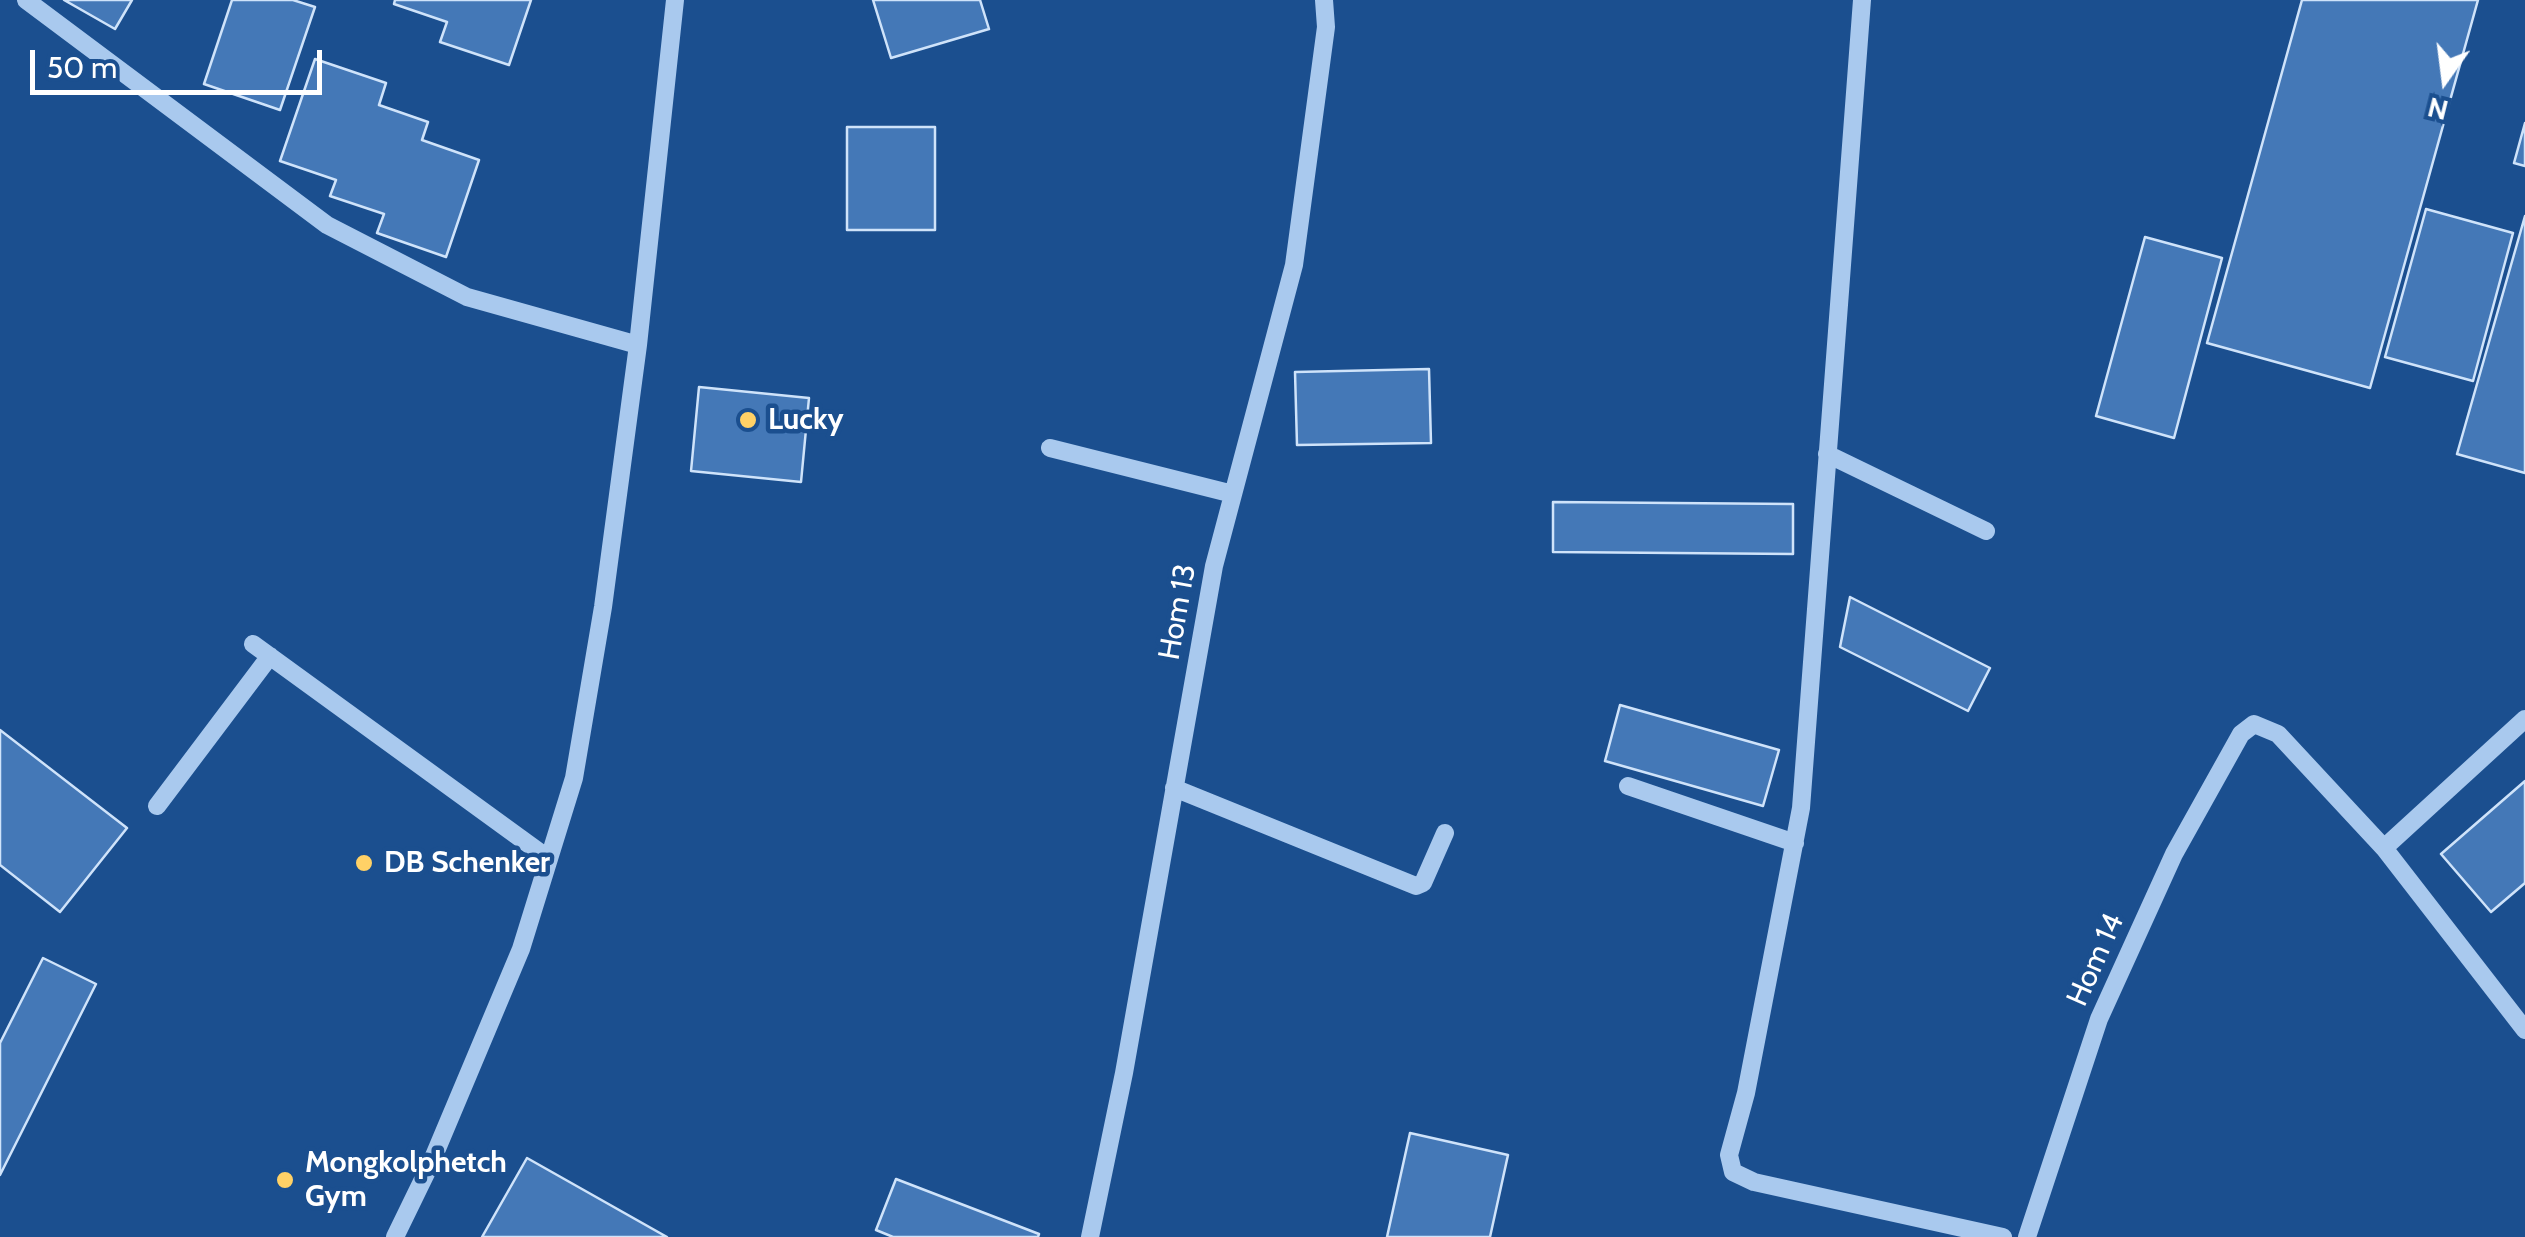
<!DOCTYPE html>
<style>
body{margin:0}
#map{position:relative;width:2525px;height:1237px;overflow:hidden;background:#1b4f8f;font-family:Cabin,sans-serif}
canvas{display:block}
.north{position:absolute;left:2395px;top:30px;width:100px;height:100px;-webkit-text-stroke:8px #1b4f8f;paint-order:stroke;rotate:194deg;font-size:28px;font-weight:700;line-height:40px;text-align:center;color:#fff}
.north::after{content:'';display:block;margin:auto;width:35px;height:45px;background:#fff;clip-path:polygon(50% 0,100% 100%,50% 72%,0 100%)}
.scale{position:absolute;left:30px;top:50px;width:292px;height:45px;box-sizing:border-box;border:5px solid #fff;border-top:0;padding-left:12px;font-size:30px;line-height:35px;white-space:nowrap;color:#fff;-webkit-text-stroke:8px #1b4f8f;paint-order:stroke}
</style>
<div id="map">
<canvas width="2525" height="1237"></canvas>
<div class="north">N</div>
<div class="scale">50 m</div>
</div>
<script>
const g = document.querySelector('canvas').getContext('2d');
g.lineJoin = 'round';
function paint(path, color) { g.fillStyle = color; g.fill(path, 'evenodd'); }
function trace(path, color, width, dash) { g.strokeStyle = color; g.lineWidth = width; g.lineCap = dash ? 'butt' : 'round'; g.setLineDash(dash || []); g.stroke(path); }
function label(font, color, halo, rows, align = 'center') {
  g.font = font + ' Cabin,sans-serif'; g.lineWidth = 9; g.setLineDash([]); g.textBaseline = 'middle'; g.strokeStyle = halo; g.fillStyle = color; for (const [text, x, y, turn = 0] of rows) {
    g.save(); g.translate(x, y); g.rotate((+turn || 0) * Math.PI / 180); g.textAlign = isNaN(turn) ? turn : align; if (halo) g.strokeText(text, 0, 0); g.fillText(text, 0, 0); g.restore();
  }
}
const building = new Path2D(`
 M64,0H132L115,29Z
 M232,0H293L315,7L280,110L204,84Z
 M395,0H531L509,65L440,42L447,22L394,4Z
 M873,0H980L989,29L891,58Z
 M2302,0H2478L2370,388L2207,343Z
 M315,59L386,83L379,105L428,122L422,140L479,160L446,257L377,233L384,214L330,196L336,180L280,161Z
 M2525,123V166L2514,163Z
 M847,127H935V230H847Z
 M2426,209L2513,233L2473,381L2385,357Z
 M2525,216V473L2457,454Z
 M2145,237L2222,258L2174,438L2096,416Z
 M1429,369L1431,443L1297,445L1295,372Z
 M699,387L809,398L801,482L691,471Z
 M1553,502L1793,504V554L1553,552Z
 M1850,597L1990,668L1968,711L1840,647Z
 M1620,705L1779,750L1763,806L1605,761Z
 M0,730L127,828L60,912L0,865Z
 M2525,781V883L2491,912L2441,854Z
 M43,958L96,984L0,1175V1043Z
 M1410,1133L1508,1155L1490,1237H1387Z
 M527,1158L667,1237H482Z
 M896,1179L1039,1234L1038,1237H893L876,1230Z`);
const minor = new Path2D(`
 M26,0L327,225L467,297L638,345
 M1862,0L1801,808L1746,1093L1729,1155L1733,1172L1754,1182L2003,1237
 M1050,448L1233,494
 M1827,454L1986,531
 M253,644L549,859
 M1628,786L1795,843
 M1174,788L1416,886L1423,883L1445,833
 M157,806L270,656
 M2384,848L2525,719
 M395,1237L431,1163L521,949L574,778L603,607L638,345L675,0
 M1090,1237L1124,1073L1214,566L1294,265L1326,27L1324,0
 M2027,1237L2099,1019L2174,854L2241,734L2254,724L2278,734L2384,848L2525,1030`);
const markers = [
 [748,420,10,"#ffd166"],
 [364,863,10,"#ffd166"],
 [285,1180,10,"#ffd166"]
];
const poiNames = [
 ["Lucky",768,420],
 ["DB Schenker",384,863],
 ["Mongkolphetch",305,1163],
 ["Gym",305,1197]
];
const streetNames = [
 ["Hom 13",1178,612,-80],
 ["Hom 14",2096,960,-66]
];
paint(building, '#4478b7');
trace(building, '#cfe3fa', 2.5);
trace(minor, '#a9c9ee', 18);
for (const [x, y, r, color] of markers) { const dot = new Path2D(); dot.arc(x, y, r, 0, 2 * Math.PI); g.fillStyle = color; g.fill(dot); trace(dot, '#1b4f8f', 4); }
label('bold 30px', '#fff', '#1b4f8f', poiNames, 'left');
label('30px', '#fff', '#1b4f8f', streetNames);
</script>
